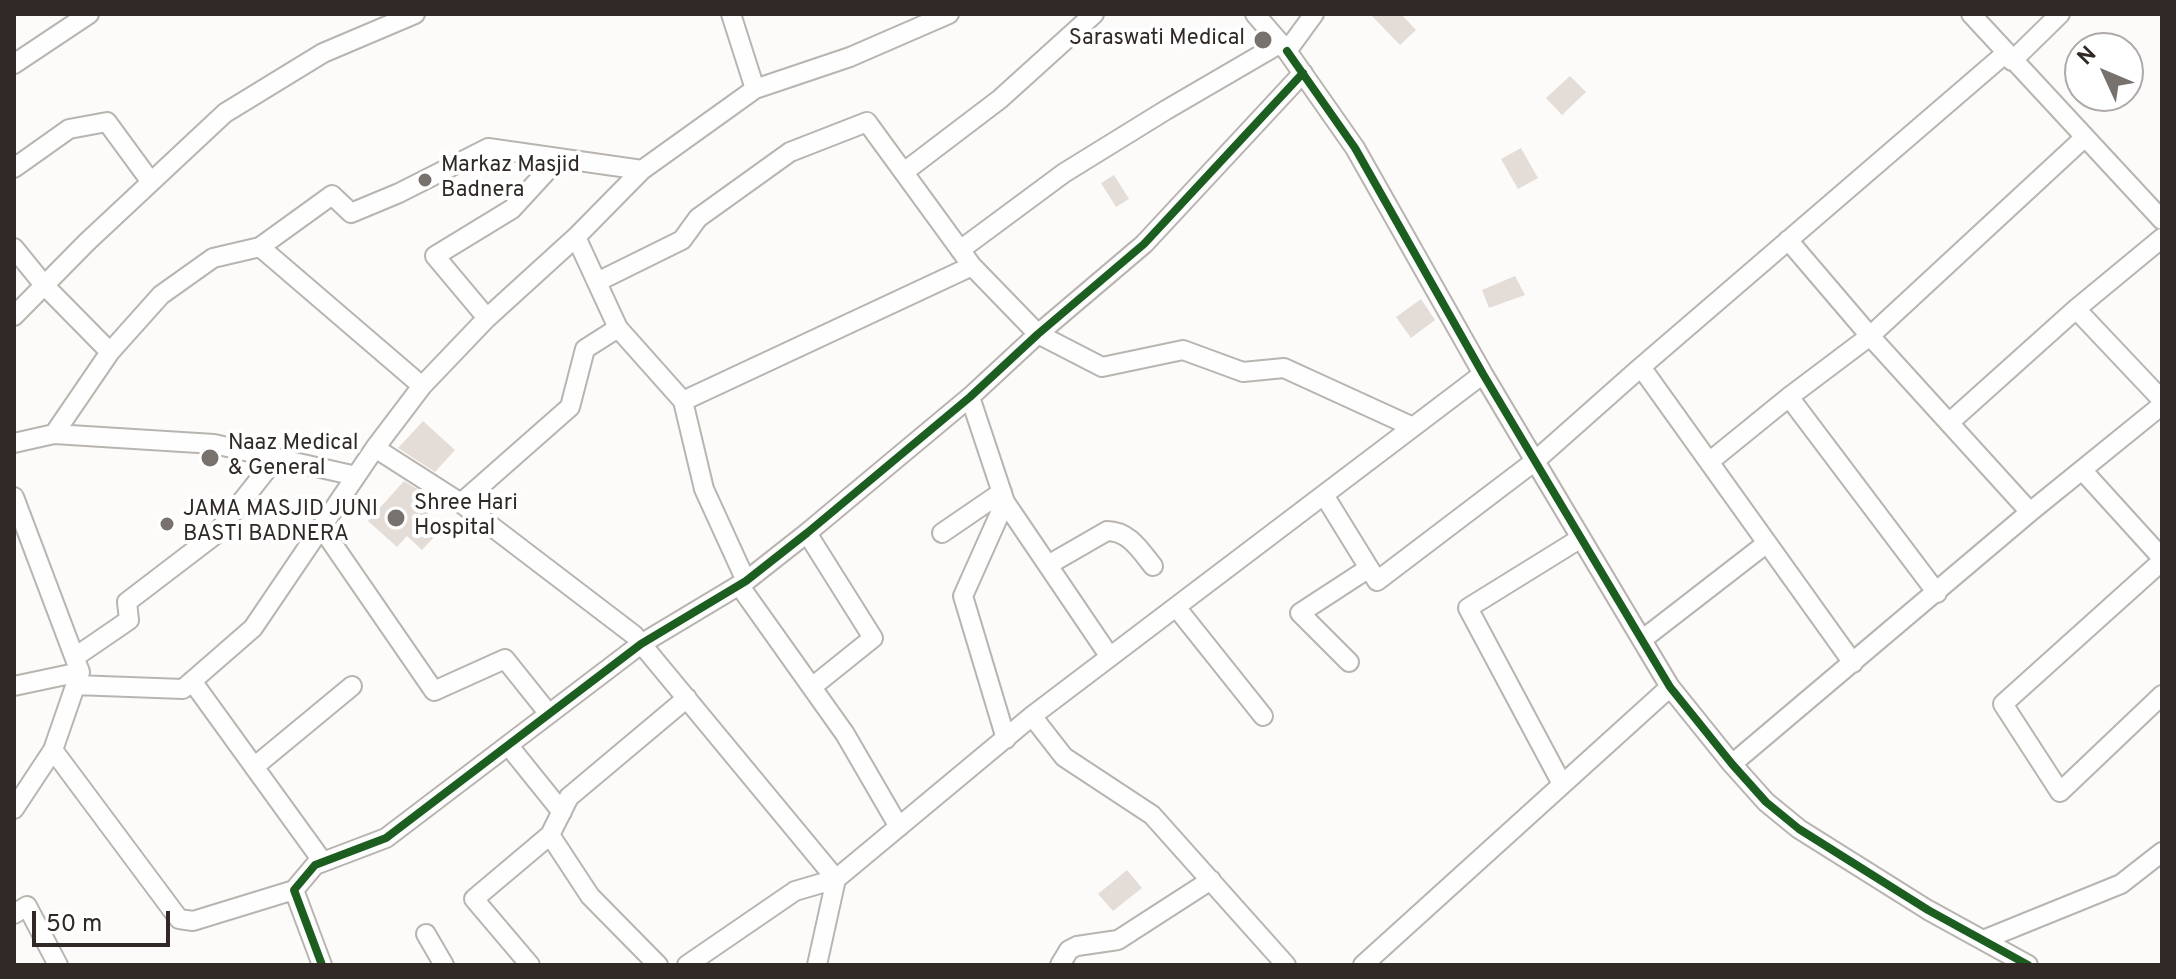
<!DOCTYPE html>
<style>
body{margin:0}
#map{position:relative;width:2176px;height:979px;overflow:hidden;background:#fdfbf9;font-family:Overpass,sans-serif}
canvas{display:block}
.frame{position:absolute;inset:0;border:16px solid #312925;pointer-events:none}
.north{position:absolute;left:2064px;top:32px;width:80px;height:80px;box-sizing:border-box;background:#fff;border:2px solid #ada9a8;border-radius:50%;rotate:314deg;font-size:22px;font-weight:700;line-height:32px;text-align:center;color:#312925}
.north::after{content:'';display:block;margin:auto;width:28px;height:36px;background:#78726f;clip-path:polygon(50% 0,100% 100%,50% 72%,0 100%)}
.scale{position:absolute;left:32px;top:911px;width:138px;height:36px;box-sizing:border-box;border:4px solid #312925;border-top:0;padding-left:10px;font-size:24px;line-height:28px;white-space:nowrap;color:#312925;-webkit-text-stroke:6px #fff;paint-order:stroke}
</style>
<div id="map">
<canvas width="2176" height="979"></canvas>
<div class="frame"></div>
<div class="north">N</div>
<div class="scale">50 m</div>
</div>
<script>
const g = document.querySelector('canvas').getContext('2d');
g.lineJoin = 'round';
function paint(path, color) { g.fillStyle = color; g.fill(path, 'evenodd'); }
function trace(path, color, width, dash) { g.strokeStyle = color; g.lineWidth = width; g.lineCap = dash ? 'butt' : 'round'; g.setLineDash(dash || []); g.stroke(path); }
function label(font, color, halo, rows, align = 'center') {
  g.font = font + ' Overpass,sans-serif'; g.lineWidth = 8; g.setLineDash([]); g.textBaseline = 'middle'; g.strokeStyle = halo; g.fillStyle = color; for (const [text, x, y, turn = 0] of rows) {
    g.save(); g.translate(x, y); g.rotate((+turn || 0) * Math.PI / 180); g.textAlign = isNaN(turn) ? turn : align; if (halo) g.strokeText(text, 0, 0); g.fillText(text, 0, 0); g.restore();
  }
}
const building = new Path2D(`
 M1370,14H1401L1416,30L1400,45Z
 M1570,76L1586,92L1562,115L1546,98Z
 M1521,148L1538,178L1518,189L1501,159Z
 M1114,175L1129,199L1116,207L1101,183Z
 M1515,276L1525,295L1489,308L1482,290Z
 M1421,299L1435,320L1411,338L1396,317Z
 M423,421L455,450L435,472L398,448Z
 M404,481L419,490L415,494L432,509L423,519L438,533L422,550L407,536L397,547L368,521Z
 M1127,870L1142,888L1113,911L1098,894Z`);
const street = new Path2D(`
 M731,14L755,89
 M1255,14L1287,51L1314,14
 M1971,14L2162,220
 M1287,51L1355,148L1483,374L1670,687L1732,764L1766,802L1799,829L1928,910L2028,965
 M2012,61L2060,14
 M14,64L89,14
 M14,168L69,129L107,122L151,182
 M904,172L1000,99L1094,14
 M1788,240L1870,336L2030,512
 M260,247L422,386
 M14,248L44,285L110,352
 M960,250L1064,173L1166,110L1281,43
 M597,282L682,240L698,218L790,152L867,122L972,266L1038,334L1102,367L1183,350L1243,372L1284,368L1413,427
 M2076,309L2162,400
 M14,316L87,242L225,113L323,53L415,14
 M487,318L435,256L512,209L557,160
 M618,328L683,401L972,266
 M970,397L1005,502L963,596L1006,739
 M683,401L704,489L746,581
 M1950,422L2076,309L2162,238
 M54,434L214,444L356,476
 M14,443L54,434L110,352L161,295L213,258L260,247L332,195L351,213L399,193L488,148L642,170
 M375,448L461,503L634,635L836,879L795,891L687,965
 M1709,462L1789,397
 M2083,471L2162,558
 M1324,495L1377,581L1535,461L1641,367
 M14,497L80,672L53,750L14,809
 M1005,502L1110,657
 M461,503L570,407L585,349L618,328L576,237
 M321,527L434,691L505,659L549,714
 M807,533L873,638L812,687
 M942,533L1002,492
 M2162,561L2003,704L2060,792L2162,695
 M1048,565L1107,531C1129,531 1140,550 1153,566
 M739,585L845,734L899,827
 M1937,593L1789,397L1870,336L2084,138
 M1176,607L1263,716
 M1643,639L1767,543
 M75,657L129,620L127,602L216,534L276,458
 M1349,662L1300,613L1369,568
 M1853,663L1641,367L2006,53
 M192,681L323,862
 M75,685L183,689L253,628L375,448L422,386L487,318L576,237L642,170L755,89L850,57L949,14
 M14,686L80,672
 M1032,716L1064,757L1152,815L1286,965
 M508,745L562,812
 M53,750L179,919L193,921L294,890
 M1732,764L2030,512L2162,405
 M254,767L352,686
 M1562,784L1468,608L1581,538
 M550,835L590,896L658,965
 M14,914L27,906L58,965
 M426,934L444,965
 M1983,940L2121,884L2162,852
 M322,965L294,890L315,865L386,838L641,644L746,581L807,533L970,397L1038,334L1144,244L1303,73
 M530,965L474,899L550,835L569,797L687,698
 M817,965L836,879L1032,716L1483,374
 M1060,965L1069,950L1077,946L1118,940L1211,880
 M1363,965L1670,687`);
const cycleway = new Path2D(`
 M1287,51L1355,148L1483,374L1670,687L1732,764L1766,802L1799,829L1928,910L2028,965
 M322,965L294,890L315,865L386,838L641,644L746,581L807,533L970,397L1038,334L1144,244L1303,73`);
const markers = [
 [1263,40,10,"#78726f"],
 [425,180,8,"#78726f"],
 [210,458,10,"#78726f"],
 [396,518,10,"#78726f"],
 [167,524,8,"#78726f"]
];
const poiNames = [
 ["Saraswati Medical",1245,40,"right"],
 ["Markaz Masjid",441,167],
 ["Badnera",441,192],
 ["Naaz Medical",228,445],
 ["& General",228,470],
 ["Shree Hari",414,505],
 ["Hospital",414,530],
 ["JAMA MASJID JUNI",183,511],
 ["BASTI BADNERA",183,536]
];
paint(building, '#e4dcd7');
trace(street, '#b8b4b0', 22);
trace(street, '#fffefe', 18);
trace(cycleway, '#1b5e20', 8);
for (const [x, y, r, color] of markers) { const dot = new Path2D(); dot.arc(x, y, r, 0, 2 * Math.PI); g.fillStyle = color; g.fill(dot); trace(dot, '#fff', 3); }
label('22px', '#312925', '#fff', poiNames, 'left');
</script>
